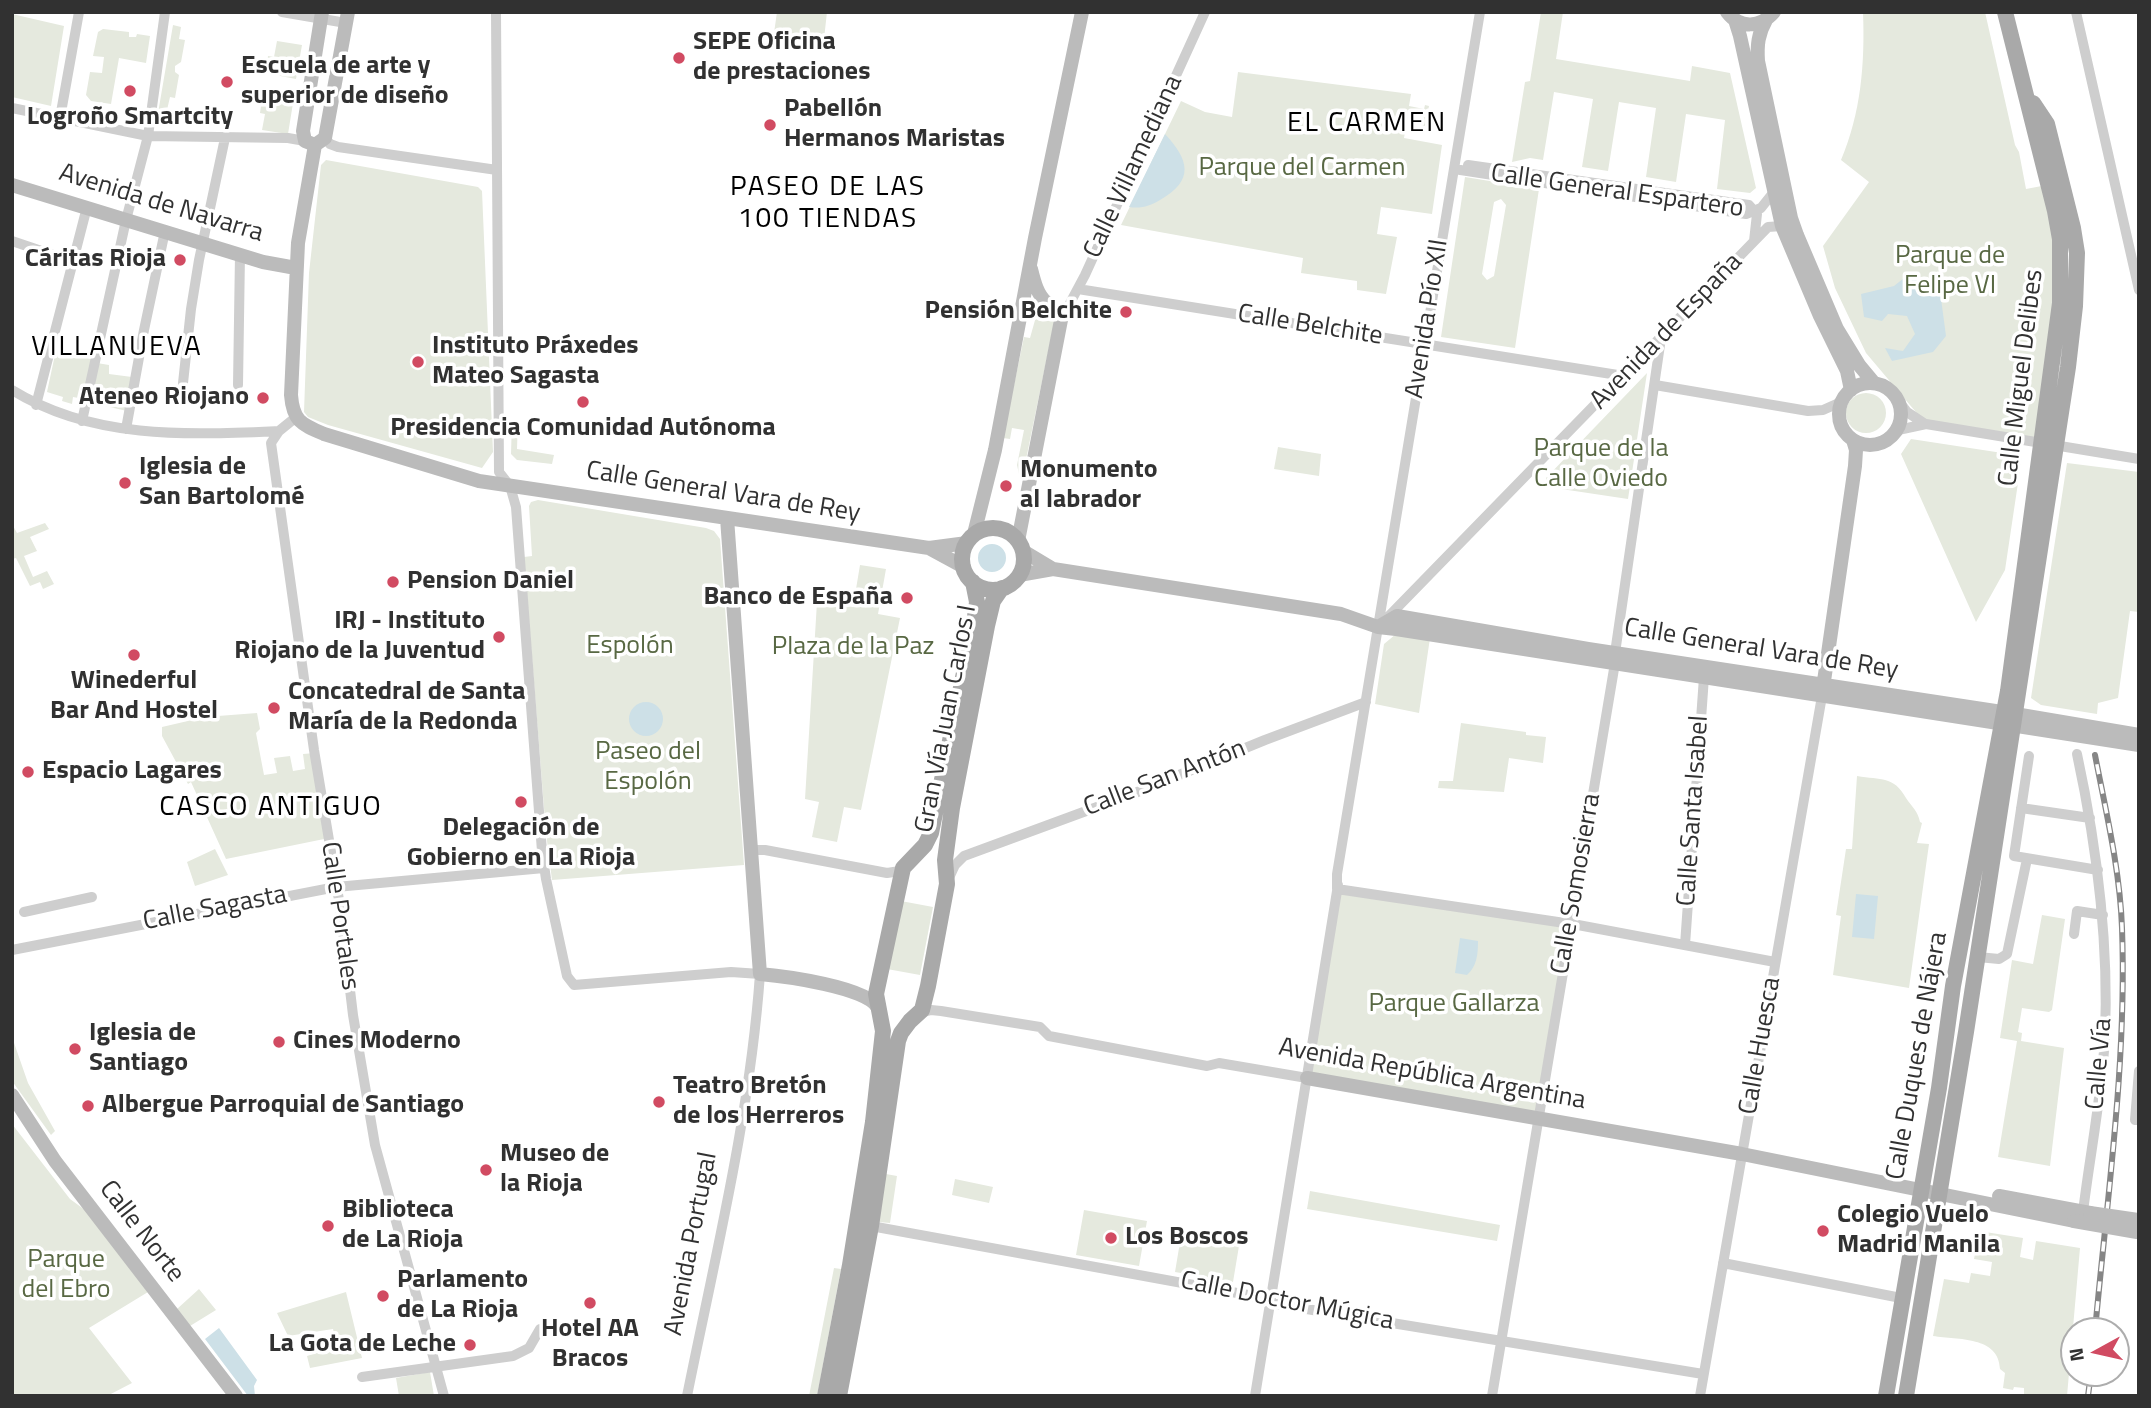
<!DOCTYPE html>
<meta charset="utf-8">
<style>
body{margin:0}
#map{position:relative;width:2151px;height:1408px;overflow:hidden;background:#fff;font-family:"Titillium Web",sans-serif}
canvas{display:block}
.frame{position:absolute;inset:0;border:14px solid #313131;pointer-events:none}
.north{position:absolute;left:2060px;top:1317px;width:70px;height:70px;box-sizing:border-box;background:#fff;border:2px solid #adadad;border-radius:50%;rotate:262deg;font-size:19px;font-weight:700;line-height:28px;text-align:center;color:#313131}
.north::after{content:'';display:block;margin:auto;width:24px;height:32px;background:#d14b62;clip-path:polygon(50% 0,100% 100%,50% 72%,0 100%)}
</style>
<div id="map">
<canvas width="2151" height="1408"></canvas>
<div class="frame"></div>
<div class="north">N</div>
</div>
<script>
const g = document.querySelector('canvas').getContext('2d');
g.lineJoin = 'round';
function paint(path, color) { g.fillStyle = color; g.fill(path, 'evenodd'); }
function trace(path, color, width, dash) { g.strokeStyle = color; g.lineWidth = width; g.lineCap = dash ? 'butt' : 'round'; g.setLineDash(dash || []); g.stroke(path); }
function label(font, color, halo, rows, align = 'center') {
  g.font = font + ' "Titillium Web",sans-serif'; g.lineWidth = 7; g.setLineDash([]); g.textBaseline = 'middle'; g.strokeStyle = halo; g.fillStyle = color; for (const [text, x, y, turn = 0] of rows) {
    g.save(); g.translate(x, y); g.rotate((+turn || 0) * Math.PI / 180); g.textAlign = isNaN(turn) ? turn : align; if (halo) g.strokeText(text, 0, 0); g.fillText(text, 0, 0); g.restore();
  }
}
const green = new Path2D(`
 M777,12H827L824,39L774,33Z
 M1541,12H1563L1556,59L1690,81L1692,66L1730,73L1756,188L1750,193L1717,189L1725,120L1686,114L1676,182L1646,177L1656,108L1619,102L1608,171L1582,167L1593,99L1554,92L1543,160L1530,158L1512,162L1525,82L1530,81Z
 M1863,12H1985L2015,145L2019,152L2026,189L2047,185L2060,239L2040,442L1926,424L1866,353L1835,288L1823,246L1869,182L1841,160C1861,113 1865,64 1863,12Z
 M12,14L64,26L51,106L12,97Z
 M173,25L181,27L179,39L185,40L181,62L175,66V72L179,75L175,98L170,97L167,110L172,112L169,125H156Z
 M103,29L129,32V37H136L137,34L150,36L146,63L119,58L111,104L91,101L86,95L90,72L102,73L104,57L93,56L98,32Z
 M277,41L302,45L296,79L265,73L268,56L274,57Z
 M1238,72L1411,94L1409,106L1424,109L1425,105L1429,106L1425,126L1421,125V122L1407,120L1404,138L1442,145L1432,214L1381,207L1377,234L1397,237L1386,294L1357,290V281L1301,273L1303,258L1121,225L1181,101L1205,112L1232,117Z
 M262,99L293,103L288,134L262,130L265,114L260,113Z
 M326,160L478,187L482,191L493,452L482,468L328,425L308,417L304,412L309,273L321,165Z
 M1465,177L1539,189L1515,348L1441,337ZM1501,199L1506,205L1494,276L1487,280L1482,274L1494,202Z
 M1044,311L1051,315L1054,323L1023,474H1019L1017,465L1024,430L1012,428L1010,439L1003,438L1024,337L1030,338L1037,313Z
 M56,350L91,359L84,399L73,397L72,404L62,401L63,397L47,392Z
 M97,363L109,365V374L132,377L127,411L105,406L107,396L91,391Z
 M1647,373L1628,499L1548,487L1546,478Z
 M1846 413a20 20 0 1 1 40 0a20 20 0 1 1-40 0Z
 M512,419H518L517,449L554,455L552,464L517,460L511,454Z
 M1911,439L2022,456L2005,570L1976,622L1901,454Z
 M1278,447L1321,454L1319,476L1274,469Z
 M2067,463L2139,472V612L2130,611L2118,698L2098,703L2097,714L2041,705L2031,698Z
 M538,500L706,528L714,531L720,539L744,865L552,880L546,833L524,557L532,556L529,506L531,502Z
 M45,523L49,529L30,537L37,551L24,556L33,577L47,571L54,584L43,589L40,582L30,586L16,558L12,559V524L17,533Z
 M860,565L886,569L878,614L900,618L861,810L844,807L837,842L812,837L819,802L805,799L817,602L853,607Z
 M1396,634L1430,638L1419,713L1375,704L1384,644Z
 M257,713L260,729L256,733L264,775L277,773L274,758L290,756L293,771L305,769L303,754L315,753L329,838L226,859L191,782L188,784L162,736V727L205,717Z
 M1461,723L1526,732V735L1546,737L1543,763L1509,758L1504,792L1438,788L1439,781H1453Z
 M1857,776C1881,780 1894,776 1906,798C1912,807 1918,811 1920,822L1922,823L1917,843L1929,844L1909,988L1833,975L1841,916L1836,915L1846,849H1852Z
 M215,849L228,875L195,886L187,862Z
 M1337,889L1570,924L1539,1119L1307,1078Z
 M901,901L933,907L920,975L887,969Z
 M2042,915L2065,919L2052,1010L2049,1012L2022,1008L2018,1032L2022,1033L2021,1041L2064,1048L2050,1166L1998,1157L2017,1041L2000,1038L2012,960L2033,964Z
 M12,1037L28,1083L55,1131L51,1135L12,1081Z
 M12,1124L70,1199L85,1210L148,1292L89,1328L132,1383L107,1396H12Z
 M886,1174L897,1176L890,1223L879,1222Z
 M955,1179L993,1187L989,1203L952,1195Z
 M1310,1191L1500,1225L1497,1241L1307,1209Z
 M1084,1210L1147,1221L1139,1266L1076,1255Z
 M1979,1231L2023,1238L2020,1257L2033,1260L2036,1241L2080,1248L2067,1396H2030L2024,1394V1388L2014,1387L2013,1390L2003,1388L2005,1373L2000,1369C1999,1336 1958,1340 1933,1336L1944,1279L1969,1283L1971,1273L1990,1276L1992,1262L1974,1259Z
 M1181,1236L1239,1246L1233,1282L1175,1272Z
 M834,1268L841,1269L817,1396H809Z
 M199,1289L216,1310L190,1326L177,1309Z
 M346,1292L362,1358L310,1368L307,1356L337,1346L333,1329L288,1336L277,1313Z
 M430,1372L434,1396H399L396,1378Z`);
const water = new Path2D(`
 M1165,134C1189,160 1195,180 1160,200C1150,206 1141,209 1129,207Z
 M1909,274L1928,289L1940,291L1946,336L1933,352L1892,361L1885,348L1903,351L1915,334L1907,316L1888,314L1882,321L1864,317L1861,294L1894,286Z
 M978 558a14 14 0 1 1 28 0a14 14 0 1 1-28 0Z
 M629 719a17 17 0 1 1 34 0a17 17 0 1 1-34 0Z
 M1856,894L1878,896L1874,939L1852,937Z
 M1460,938L1478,941C1478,954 1477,966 1467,975L1455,973Z
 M219,1328L257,1380L254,1386L255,1396H248L205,1339Z`);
const street = new Path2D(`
 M282,12L346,23
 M496,12L499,472L510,486L516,507L542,851L546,879L567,976L574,985L731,972L760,974C750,1116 715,1257 687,1396
 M2076,12L2139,290
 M12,108L148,136L288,138L305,141
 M60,118L79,12
 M325,138L330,144L338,147L497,170
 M1468,165L1749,205L1757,214L1754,241
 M1454,169L1746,214L1761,208L1773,193
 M12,241L74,262
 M1078,289L1624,376
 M1061,320L1085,275L1205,12
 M183,383L191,309L199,260L225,138
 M238,385L240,254
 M1655,385L1808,411L1823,410L1841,402
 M12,390C93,440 188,435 279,431
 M1898,400L1907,412L1925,424
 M36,405L87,207
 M295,418L279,431L271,443L314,750L340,906L353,1015L375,1145L444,1396
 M82,421L126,220L148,136L165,12
 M126,429L144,330L165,231
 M1898,430L1926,424L2139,459
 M1388,617L1768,227L1782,226
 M1615,653L1661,338
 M2077,754C2097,847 2109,940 2105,1036C2102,1095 2090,1154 2083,1212
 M2029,756L2014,856L2098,870
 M2021,808L2090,818
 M752,850H765L887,873L900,871L903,868
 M949,878L955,865L964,856L1135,793L1265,740L1366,702
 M1337,889V874L1480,12
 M1337,889L1578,925L1775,962
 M24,912L92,897
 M2074,934L2077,911L2103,915
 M1685,945L1704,677
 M12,950L336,887L544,868
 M1978,957L1999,959L2007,954L2027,859
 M920,1013L931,1010L941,1011L1040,1027L1049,1036L1207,1066L1219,1063L1307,1078
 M2139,1071L2135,1120H2139
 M871,1226L1248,1295L1270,1303L1703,1374
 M1723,1263L1901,1298
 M362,1377L513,1356L529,1348L540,1329
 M1255,1396L1338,885
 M1492,1396L1615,663
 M1700,1396L1822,696`);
const secondary = new Path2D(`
 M348,12L325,138L315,145L298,243L291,395C293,421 301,424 324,434L479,481L929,548L967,543
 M1727,12C1740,29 1760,28 1774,12
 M1735,20L1740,36L1782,226L1820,316L1847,371L1851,390
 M1766,20C1758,34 1757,45 1758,61L1791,218L1797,235L1837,329L1859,365L1874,383
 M315,145L305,141L303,131L322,12
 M12,185L263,262L296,268
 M1839 414a31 31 0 1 1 62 0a31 31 0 1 1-62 0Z
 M727,518L760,974C783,976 868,987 878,1008
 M974,534L995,450L1035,238L1082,12
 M1018,541L1061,320C1057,310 1053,309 1046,302C1037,294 1034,281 1031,269
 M929,548L964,567
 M1023,551L1053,569
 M1019,575L1053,569L1341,614L1378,627L1396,629L2139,745
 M1378,627L1397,616L1588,649L2015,714L2139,735
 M1822,695L1855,466L1856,450L1853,440
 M1307,1078L1742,1154L2074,1221
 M12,1095L55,1161L236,1396
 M1999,1196L2090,1213`);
const primary = new Path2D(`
 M962 559a31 31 0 1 1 62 0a31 31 0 1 1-62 0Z
 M825,1396L850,1265L873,1122L883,1031L876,994L903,868L925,845L931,833L974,624L977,602L973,582
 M839,1396L871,1226L898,1041L901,1033L910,1021L922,1010L928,986L947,884L945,860L952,808L987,626L993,601L1002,588
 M1886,1396L1939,1088L1953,986L2008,691L2060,303V239L2055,211L2005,12
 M1906,1396L1966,1032L2068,367L2075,306L2077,253L2073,228L2047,124L2033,103`);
const rail = new Path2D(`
 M2095,1331C2107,1198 2127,1062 2122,928C2120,870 2106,812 2095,755
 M2088,1396L2091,1373`);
const secondaryBridge = new Path2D(`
 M2090,1213L2138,1220
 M2074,1221L2137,1232`);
const markers = [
 [679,58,7,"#d14b62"],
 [227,82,7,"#d14b62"],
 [130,91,7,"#d14b62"],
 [770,125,7,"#d14b62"],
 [180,260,7,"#d14b62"],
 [1126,312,7,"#d14b62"],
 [418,362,7,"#d14b62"],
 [263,398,7,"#d14b62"],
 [583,402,7,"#d14b62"],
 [125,483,7,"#d14b62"],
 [1006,486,7,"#d14b62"],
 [393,582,7,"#d14b62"],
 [907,598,7,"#d14b62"],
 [499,637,7,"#d14b62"],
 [134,655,7,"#d14b62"],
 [274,708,7,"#d14b62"],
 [28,772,7,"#d14b62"],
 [521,802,7,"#d14b62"],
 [279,1042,7,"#d14b62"],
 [75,1049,7,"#d14b62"],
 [659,1102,7,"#d14b62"],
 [88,1106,7,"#d14b62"],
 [486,1170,7,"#d14b62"],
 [328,1226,7,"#d14b62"],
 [1823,1231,7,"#d14b62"],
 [1111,1238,7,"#d14b62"],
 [383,1296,7,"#d14b62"],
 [590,1303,7,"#d14b62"],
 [470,1345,7,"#d14b62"]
];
const poiNames = [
 ["SEPE Oficina",693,43],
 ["de prestaciones",693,73],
 ["Escuela de arte y",241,67],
 ["superior de diseño",241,97],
 ["Pabellón",784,110],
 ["Hermanos Maristas",784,140],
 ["Logroño Smartcity",130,118,"center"],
 ["Cáritas Rioja",166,260,"right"],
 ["Pensión Belchite",1112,312,"right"],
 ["Instituto Práxedes",432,347],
 ["Mateo Sagasta",432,377],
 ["Ateneo Riojano",249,398,"right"],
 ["Presidencia Comunidad Autónoma",583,429,"center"],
 ["Iglesia de",139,468],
 ["San Bartolomé",139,498],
 ["Monumento",1020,471],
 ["al labrador",1020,501],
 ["Pension Daniel",407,582],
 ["Banco de España",893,598,"right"],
 ["IRJ - Instituto",485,622,"right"],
 ["Riojano de la Juventud",485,652,"right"],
 ["Winederful",134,682,"center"],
 ["Bar And Hostel",134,712,"center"],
 ["Concatedral de Santa",288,693],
 ["María de la Redonda",288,723],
 ["Espacio Lagares",42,772],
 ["Delegación de",521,829,"center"],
 ["Gobierno en La Rioja",521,859,"center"],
 ["Iglesia de",89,1034],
 ["Santiago",89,1064],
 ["Cines Moderno",293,1042],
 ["Teatro Bretón",673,1087],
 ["de los Herreros",673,1117],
 ["Albergue Parroquial de Santiago",102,1106],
 ["Museo de",500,1155],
 ["la Rioja",500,1185],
 ["Biblioteca",342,1211],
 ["de La Rioja",342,1241],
 ["Colegio Vuelo",1837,1216],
 ["Madrid Manila",1837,1246],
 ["Los Boscos",1125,1238],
 ["Parlamento",397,1281],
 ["de La Rioja",397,1311],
 ["Hotel AA",590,1330,"center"],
 ["Bracos",590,1360,"center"],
 ["La Gota de Leche",456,1345,"right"]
];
const streetNames = [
 ["Calle Villamediana",1134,167,-65],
 ["Calle General Espartero",1617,192,8],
 ["Avenida de Navarra",161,204,17],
 ["Avenida Pío XII",1428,319,-81],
 ["Calle Belchite",1310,326,9],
 ["Avenida de España",1667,332,-46],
 ["Calle Miguel Delibes",2022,378,-83],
 ["Calle General Vara de Rey",723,493,9],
 ["Calle General Vara de Rey",1761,650,9],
 ["Gran Vía Juan Carlos I",947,719,-79],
 ["Calle San Antón",1165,779,-21],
 ["Calle Santa Isabel",1694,811,-86],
 ["Calle Somosierra",1577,884,-80],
 ["Calle Sagasta",215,909,-11],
 ["Calle Portales",339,916,82],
 ["Calle Huesca",1761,1046,-80],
 ["Calle Duques de Nájera",1918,1056,-80],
 ["Calle Vía",2100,1064,-85],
 ["Avenida República Argentina",1432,1075,10],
 ["Calle Norte",141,1232,52],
 ["Avenida Portugal",692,1244,-79],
 ["Calle Doctor Múgica",1287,1302,11]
];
const parkNames = [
 ["Parque del Carmen",1302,169],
 ["Parque de",1950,257],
 ["Felipe VI",1950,287],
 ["Parque de la",1601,450],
 ["Calle Oviedo",1601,480],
 ["Espolón",630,647],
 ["Plaza de la Paz",853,648],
 ["Paseo del",648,753],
 ["Espolón",648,783],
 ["Parque Gallarza",1454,1005],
 ["Parque",66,1261],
 ["del Ebro",66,1291]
];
const neighbourhoodNames = [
 ["EL CARMEN",1367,124],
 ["PASEO DE LAS",828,188],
 ["100 TIENDAS",828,220],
 ["VILLANUEVA",117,348],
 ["CASCO ANTIGUO",271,808]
];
paint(green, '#e5e9de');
paint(water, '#cde0e7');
trace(street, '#cecece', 10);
trace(secondary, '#bbb', 14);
trace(primary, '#a9a9a9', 16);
trace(rail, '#868686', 6);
trace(rail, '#fff', 3.5, [10]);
trace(secondaryBridge, '#bbb', 14);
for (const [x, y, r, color] of markers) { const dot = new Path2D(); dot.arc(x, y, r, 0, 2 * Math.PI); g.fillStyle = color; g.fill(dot); trace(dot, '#fff', 2.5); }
label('bold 26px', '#313131', '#fff', poiNames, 'left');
label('26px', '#313131', '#fff', streetNames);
label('26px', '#586843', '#fff', parkNames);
g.letterSpacing = '2px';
label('28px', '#000', '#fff', neighbourhoodNames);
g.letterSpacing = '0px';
</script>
